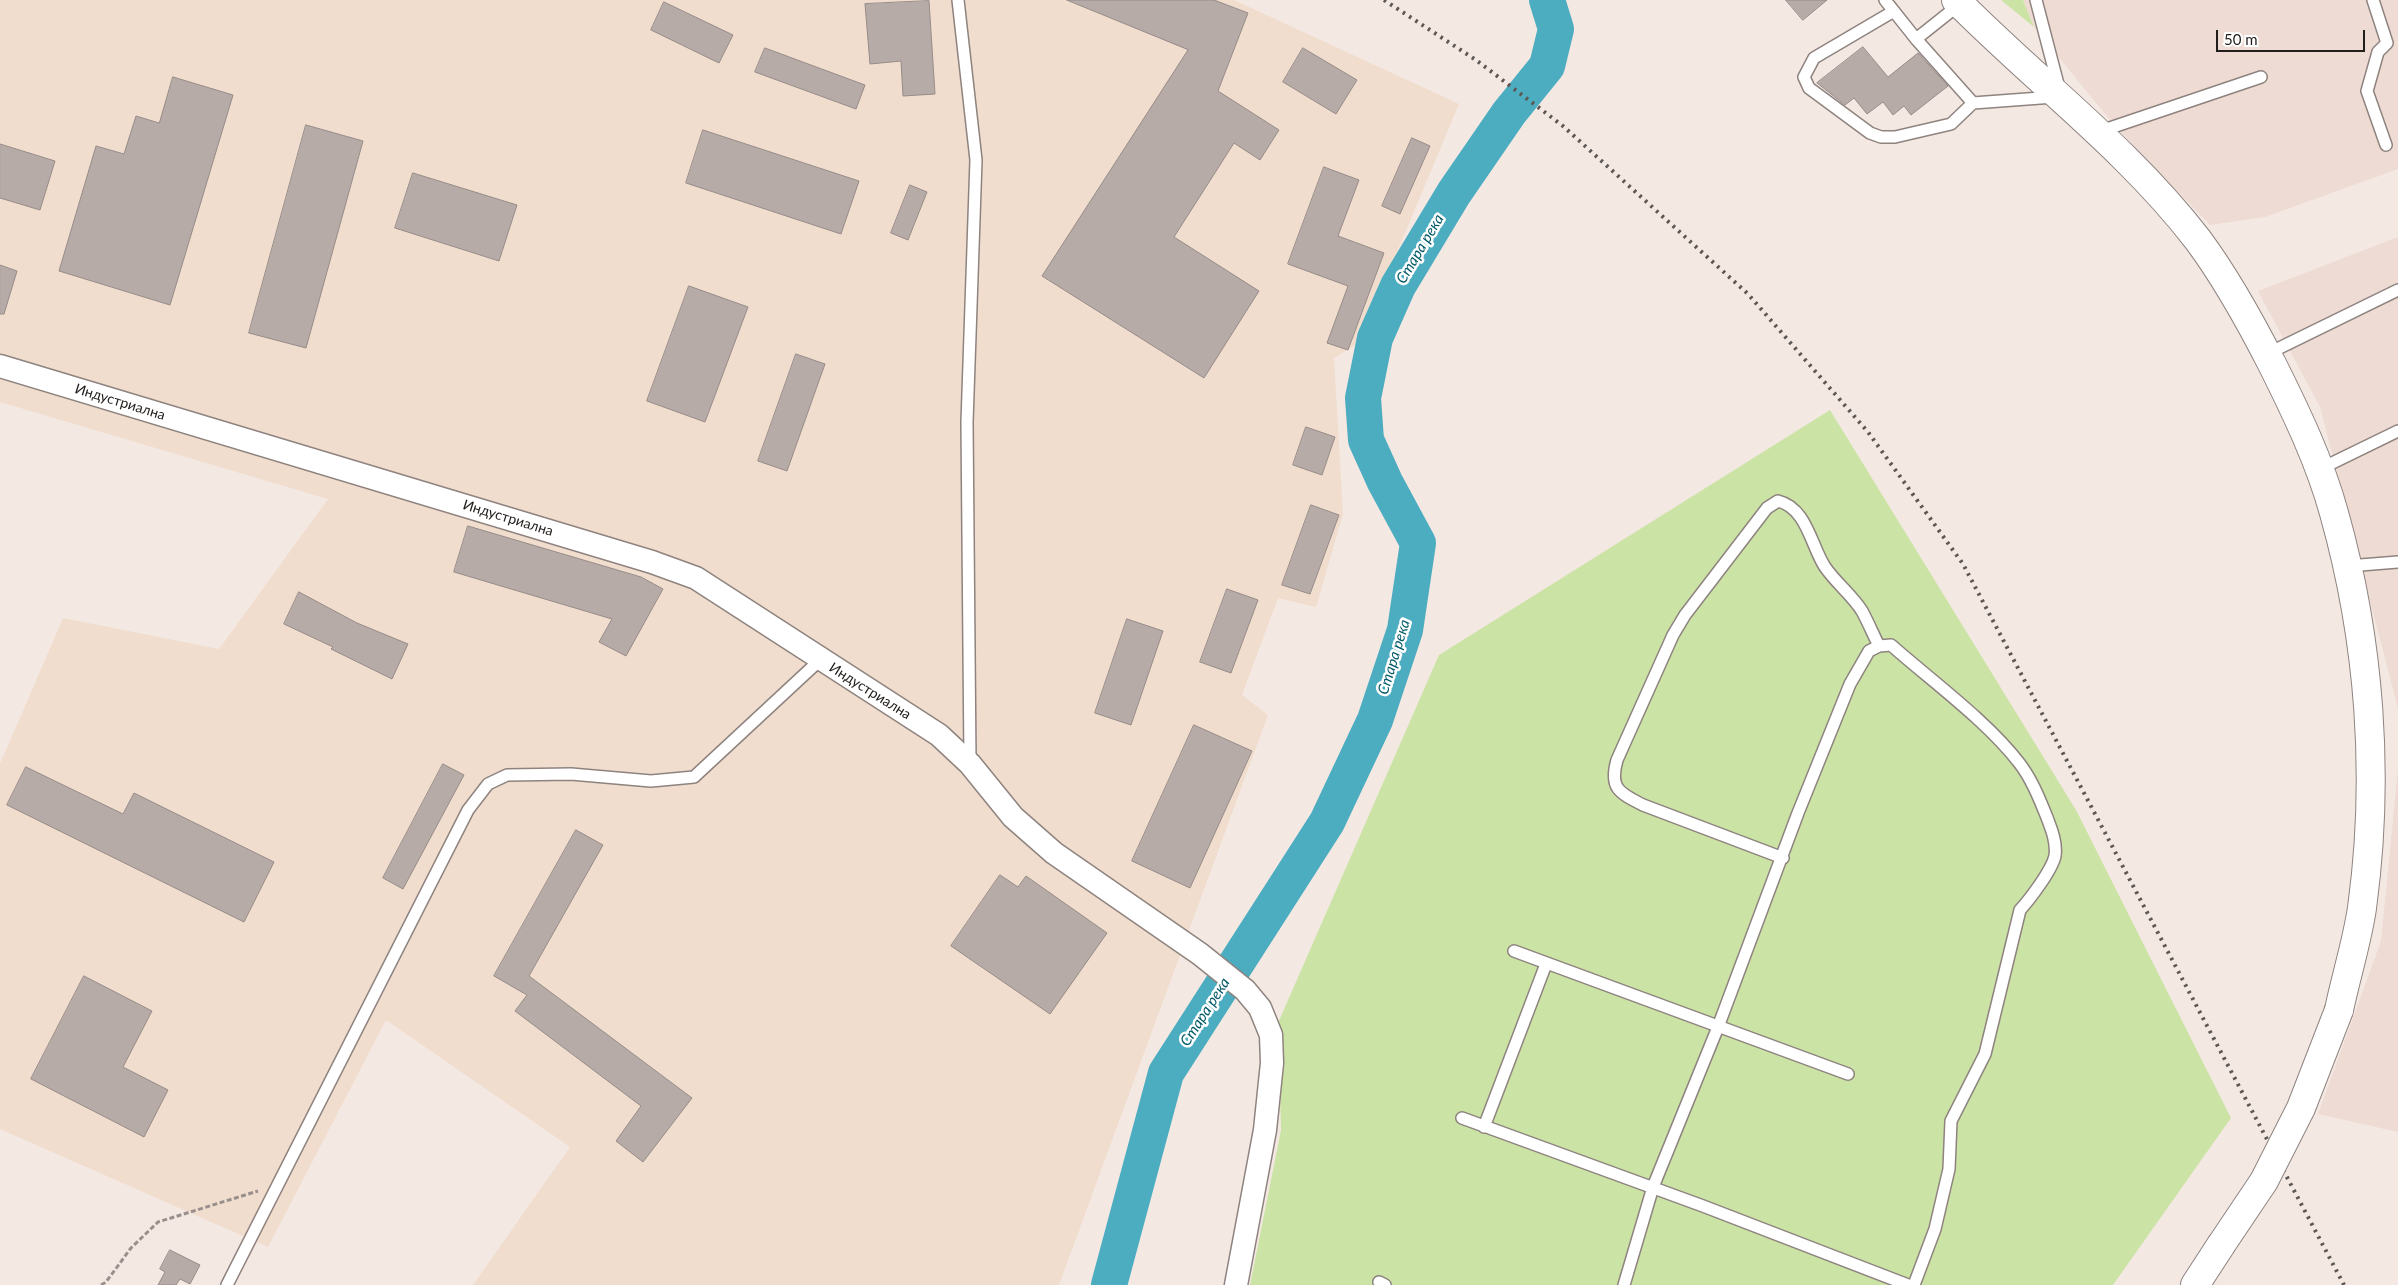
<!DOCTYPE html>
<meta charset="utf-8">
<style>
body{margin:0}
#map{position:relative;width:2398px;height:1285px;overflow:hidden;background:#f4e8e3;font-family:Lato,sans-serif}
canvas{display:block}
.scale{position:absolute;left:2216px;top:30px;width:149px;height:22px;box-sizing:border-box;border:2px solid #211d1b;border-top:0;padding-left:6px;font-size:15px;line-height:18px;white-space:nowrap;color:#211d1b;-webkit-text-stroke:4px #fff;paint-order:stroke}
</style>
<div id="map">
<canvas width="2398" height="1285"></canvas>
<div class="scale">50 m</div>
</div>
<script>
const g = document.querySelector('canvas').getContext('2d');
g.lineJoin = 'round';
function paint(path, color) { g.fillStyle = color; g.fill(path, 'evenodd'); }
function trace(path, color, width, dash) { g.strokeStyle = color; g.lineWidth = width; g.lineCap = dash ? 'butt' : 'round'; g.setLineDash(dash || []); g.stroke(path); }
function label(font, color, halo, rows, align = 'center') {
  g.font = font + ' Lato,sans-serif'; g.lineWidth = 5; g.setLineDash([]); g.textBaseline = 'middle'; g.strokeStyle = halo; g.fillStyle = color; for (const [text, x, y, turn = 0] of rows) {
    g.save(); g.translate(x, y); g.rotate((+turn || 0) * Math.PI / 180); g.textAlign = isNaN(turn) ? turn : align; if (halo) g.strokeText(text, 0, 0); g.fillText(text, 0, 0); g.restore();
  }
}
const built = new Path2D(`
 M2023,0H2398V169L2265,217L2210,225L2115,126L2034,27Z
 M2398,237V709L2320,407L2258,291Z
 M2398,769V1132L2318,1114L2381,941Z`);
const industrial = new Path2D(`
 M0,0H1234L1459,104L1359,343L1334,358L1343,514L1316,607L1278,598L1242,695L1268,715L1059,1285H473L570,1147L386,1020L268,1247L0,1129V764L63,618L219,649L328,499L0,402Z`);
const green = new Path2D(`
 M2001,0H2023L2034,27Z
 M1830,410L2076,810L2231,1118L2113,1285H1250L1281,1130L1278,1023L1439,655Z`);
const river = new Path2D(`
 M1109,1285L1166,1073L1327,822L1375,720L1405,630L1418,543L1385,482L1366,440L1363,398L1375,338L1398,286L1454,193L1509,113L1547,66L1556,29L1547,0`);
const building = new Path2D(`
 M1067,0H1214L1248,13L1218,91L1279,130L1260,160L1234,143L1174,237L1259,291L1204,378L1042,276L1188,50Z
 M1786,0H1827L1803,20Z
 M929,1L935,94L903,96L901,61L870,64L865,4Z
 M664,2L733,35L719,63L651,30Z
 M1863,47L1888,77L1918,53L1948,86L1911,115L1904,106L1893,115L1883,102L1867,114L1854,98L1845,105L1817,83Z
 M765,48L865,85L856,109L755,72Z
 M1303,48L1357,80L1336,114L1283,82Z
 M173,77L233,95L170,305L59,271L96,146L124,154L136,116L159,123Z
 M306,125L363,141L306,348L249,333Z
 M703,130L859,181L841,234L686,183Z
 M1412,138L1430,146L1400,214L1382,206Z
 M0,144L55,161L40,210L0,198Z
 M1324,167L1359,180L1338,236L1384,253L1348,350L1327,343L1348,286L1288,264Z
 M413,173L517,205L499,261L395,228Z
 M910,185L927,192L908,240L891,233Z
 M0,265L17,271L4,314H0Z
 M689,286L748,307L705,422L647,401Z
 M796,354L825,364L787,471L758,461Z
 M1306,427L1335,437L1322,475L1293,465Z
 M1311,505L1339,515L1310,594L1282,585Z
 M468,526L641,577L663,589L626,656L599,642L612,619L454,572Z
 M1227,589L1258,600L1231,673L1200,662Z
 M299,592L357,623L408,644L392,679L331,649L333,647L284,624Z
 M1127,619L1163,631L1131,725L1095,713Z
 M1194,725L1252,751L1190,888L1132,861Z
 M443,764L464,775L403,889L383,878Z
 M26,767L123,814L134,793L274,862L244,922L7,805Z
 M576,830L603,845L529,976L692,1098L643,1162L616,1141L641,1106L515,1011L527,995L494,976Z
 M1000,875L1018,887L1026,876L1107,933L1050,1014L951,946Z
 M84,976L152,1011L123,1067L168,1090L144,1137L31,1079Z
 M170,1250L200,1265L190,1284L180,1279L176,1285H158L165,1272L160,1269Z`);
const path = new Path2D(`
 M101,1285L106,1282L131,1248L158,1222L258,1191`);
const service = new Path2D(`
 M958,0L976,160L967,422L970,762
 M1885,0L1916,39
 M2036,0L2059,88
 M2373,0L2387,43
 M1960,4L1916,39L1973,103L2054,97
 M1894,11L1814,58L1804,77L1809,88L1870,133L1881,137H1895L1951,124L1973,103
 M2098,132L2261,77
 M2386,145L2367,91L2378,52L2387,43
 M2267,354L2398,290
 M2320,469L2398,431
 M2348,566L2398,562
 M1783,858L1643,805C1619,793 1609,788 1617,760L1673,635L1685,615L1767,508L1778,501C1807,508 1811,546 1825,567C1836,583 1852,595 1862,611C1868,622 1873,634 1879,646
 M1514,951L1848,1074
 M1462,1118L1703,1206L1908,1285
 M1484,1127L1546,964
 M1379,1282L1385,1285
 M227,1285L468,810L488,784L507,775L571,774L651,781L694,777L820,660
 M1624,1285L1653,1187L1718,1027L1798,813L1850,684L1869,651L1879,646L1891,645C1933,682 1987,721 2020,764C2032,780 2039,798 2046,815C2051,828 2057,842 2055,856C2052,870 2030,899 2020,910L1985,1054L1951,1121L1949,1169L1935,1229L1914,1285`);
const minor = new Path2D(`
 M0,366L652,562L696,578L939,735L970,764L1013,817L1054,853L1200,954L1245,990L1260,1008L1271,1035L1272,1063L1265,1130L1236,1285`);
const secondary = new Path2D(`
 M1956,0C2036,81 2128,149 2198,240C2227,279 2250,321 2272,364C2296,412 2320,462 2334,513C2370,641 2380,776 2362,908C2357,942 2346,976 2339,1010
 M2195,1285L2221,1245`);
const rail = new Path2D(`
 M1384,0L1476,60L1563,126L1748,294L1868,432L1963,564L2344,1285`);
const secondaryBridge = new Path2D(`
 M2221,1245L2264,1181L2301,1108L2339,1010`);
const streetNames = [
 ["Индустриална",120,402,17],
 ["Индустриална",508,518,17],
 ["Индустриална",870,691,32]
];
const waterNames = [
 ["Стара река",1420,249,-59],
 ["Стара река",1394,657,-73],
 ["Стара река",1205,1012,-57]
];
paint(built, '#eedbd3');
paint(industrial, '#f0ddcd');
paint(green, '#cce3a6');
trace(river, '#4cadc1', 36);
paint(building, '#b7aba8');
trace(building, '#978c89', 1);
trace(service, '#8e837f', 14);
trace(minor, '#8e837f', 25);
trace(secondary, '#8e837f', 30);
trace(path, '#99908d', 3, [5, 2.5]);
trace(service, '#fff', 11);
trace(minor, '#fff', 22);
trace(secondary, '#fff', 28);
trace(rail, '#5d5754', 4, [2.5, 5]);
trace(secondaryBridge, '#8e837f', 30, []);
trace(secondaryBridge, '#fff', 28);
label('14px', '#211d1b', '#fff', streetNames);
label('italic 15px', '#005967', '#fff', waterNames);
</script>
